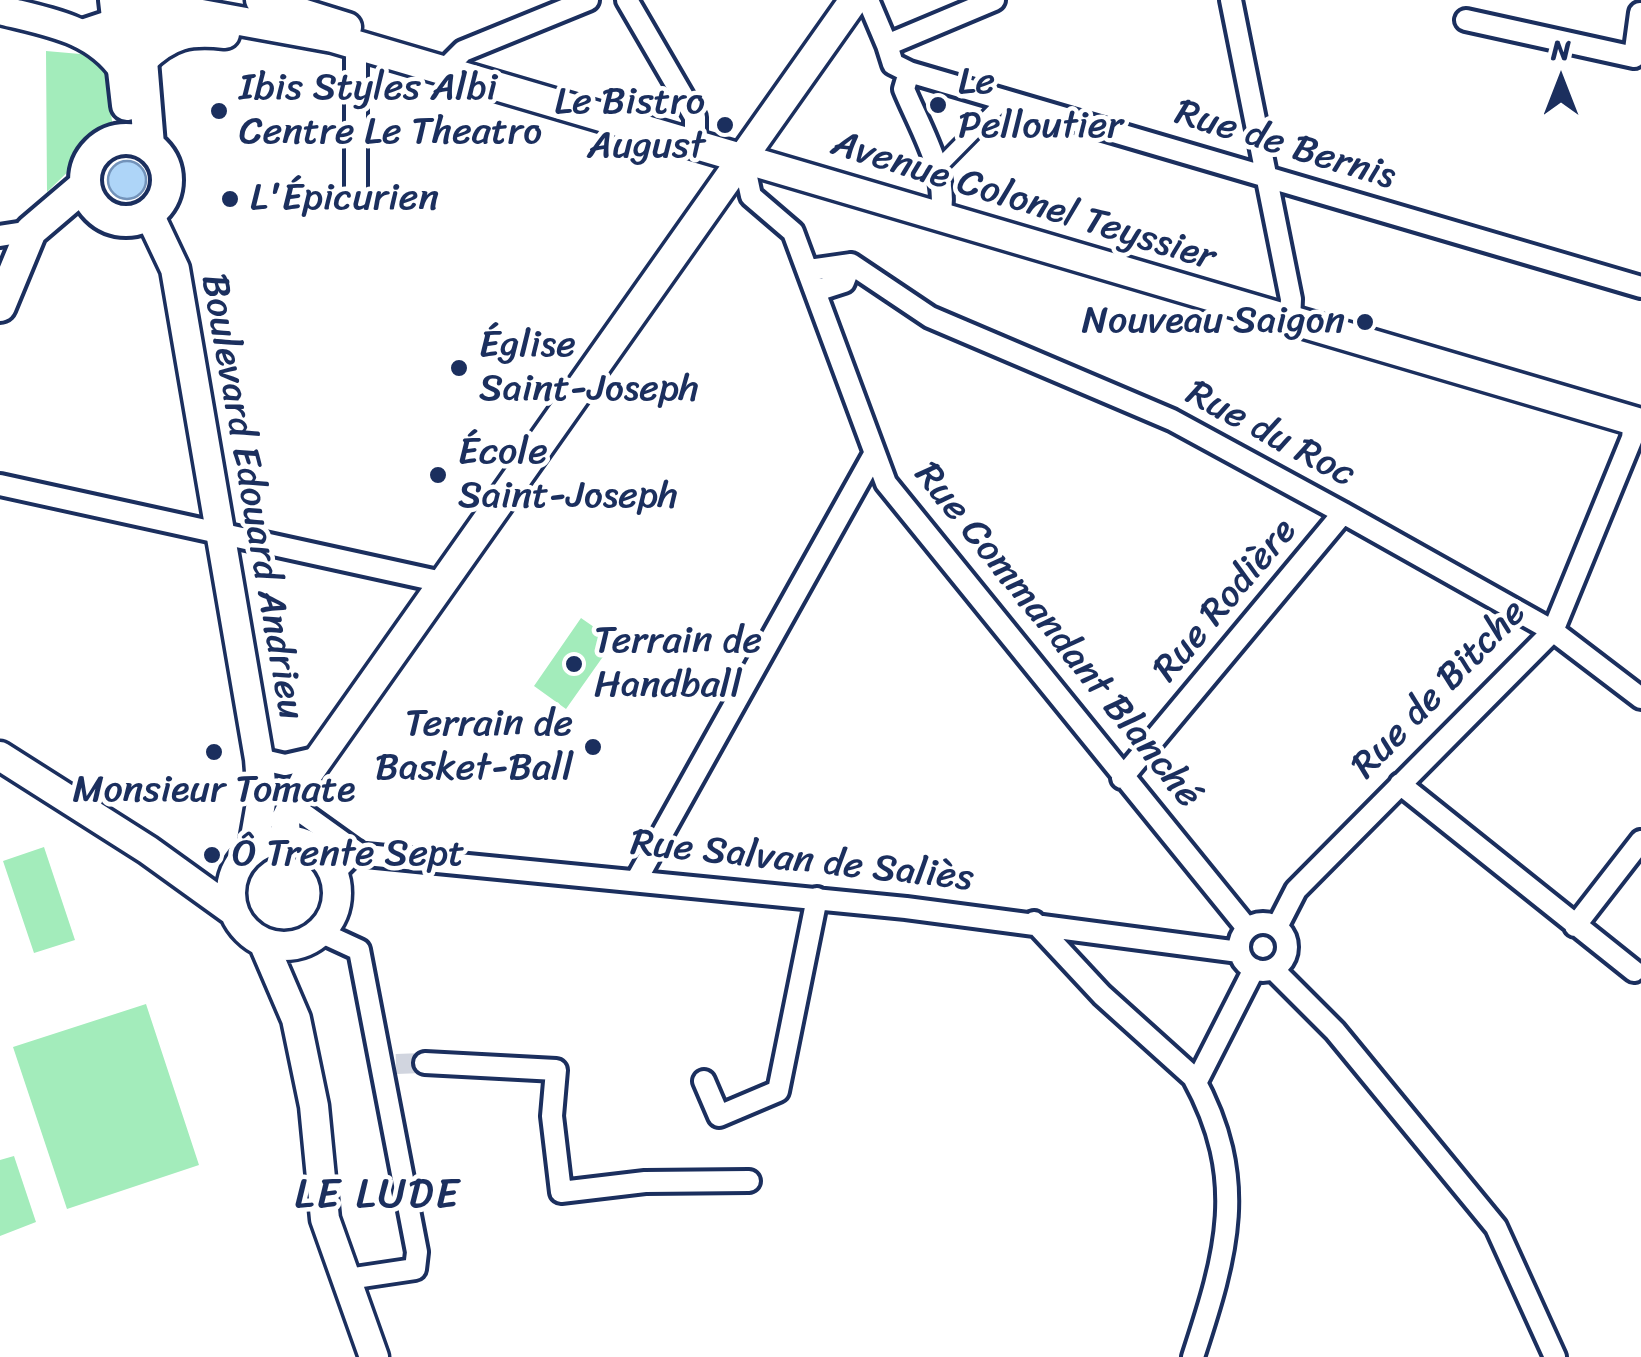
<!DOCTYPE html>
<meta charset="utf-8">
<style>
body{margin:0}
#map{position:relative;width:1641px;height:1357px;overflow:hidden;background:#fff;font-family:Sriracha,sans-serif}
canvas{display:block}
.north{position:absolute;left:1511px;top:30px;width:100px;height:100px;-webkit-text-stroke:8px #fff;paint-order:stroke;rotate:0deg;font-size:28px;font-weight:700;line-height:40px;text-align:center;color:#1b2f5e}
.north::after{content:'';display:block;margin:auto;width:35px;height:45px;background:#1b2f5e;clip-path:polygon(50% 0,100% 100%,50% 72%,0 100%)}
</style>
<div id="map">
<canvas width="1641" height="1357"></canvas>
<div class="north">N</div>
</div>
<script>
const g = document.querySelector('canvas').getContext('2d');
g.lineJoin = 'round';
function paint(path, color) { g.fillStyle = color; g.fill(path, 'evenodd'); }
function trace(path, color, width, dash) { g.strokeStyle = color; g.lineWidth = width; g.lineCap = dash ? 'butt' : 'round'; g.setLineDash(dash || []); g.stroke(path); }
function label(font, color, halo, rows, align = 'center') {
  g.font = font + ' Sriracha,sans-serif'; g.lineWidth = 9; g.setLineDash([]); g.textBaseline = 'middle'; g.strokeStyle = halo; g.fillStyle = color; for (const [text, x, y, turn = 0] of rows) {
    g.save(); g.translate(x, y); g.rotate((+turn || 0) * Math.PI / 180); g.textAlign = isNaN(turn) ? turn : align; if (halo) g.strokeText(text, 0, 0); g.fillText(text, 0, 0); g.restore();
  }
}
const green = new Path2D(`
 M46,51L103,56L113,128L47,192Z
 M581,618L614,641L566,709L534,686Z
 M44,847L75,940L34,953L3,861Z
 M146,1004L199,1165L67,1209L13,1047Z
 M14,1156L36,1222L0,1236V1160Z`);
const water = new Path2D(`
 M108 180a19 19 0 1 1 38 0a19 19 0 1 1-38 0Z`);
const minorTunnel = new Path2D(`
 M396,1064L425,1063`);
const pedestrian = new Path2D(`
 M936,170L1006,99`);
const minor = new Path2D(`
 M627,0L695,117V144
 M868,0L887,45L994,0
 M1231,0L1291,299L1290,321
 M1466,20L1634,57L1640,13
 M79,31L106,22L189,30
 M887,45L893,64L909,72L1641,287
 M356,57V195
 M444,70L463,51L588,0
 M909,72L904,89C919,126 950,176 940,216
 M743,158L751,196L793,232L886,483L1247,928
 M0,236L31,231
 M809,270L851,264L930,317L1172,420L1343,513L1553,631L1641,698
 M816,291L844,282L851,264
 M0,485L442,582
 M259,759L285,765L320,757
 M1122,778L1343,513
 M1400,784L1634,971
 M301,812L354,850
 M315,850L906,908L1239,952
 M333,874L356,851
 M637,879L873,456
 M1034,922L1102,995L1193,1077C1249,1179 1227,1253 1193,1357
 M1239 947a24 24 0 1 1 48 0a24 24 0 1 1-48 0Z
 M1575,926L1641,841
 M1277,927L1296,890L1553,631L1632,438L1634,421
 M320,932L359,950L417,1252L415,1269L348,1279
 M1273,969L1335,1031L1496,1227L1555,1357
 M425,1063L556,1070L552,1116L561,1192L645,1182L749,1181
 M704,1081L719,1116L778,1091L817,898
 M1196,1083L1254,969`);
const secondary = new Path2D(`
 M260,0L347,27
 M163,7L333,38L384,53L1641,423
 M0,10C47,22 95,28 124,71
 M143,60C170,34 189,30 225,34
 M149,214L175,269L259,759L262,797L253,849
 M0,756L148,850L234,912
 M286,840L285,821L308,774L854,0
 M231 893a53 53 0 1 1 106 0a53 53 0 1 1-106 0Z
 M263,942L296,1019L314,1106L325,1219L374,1357`);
const primary = new Path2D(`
 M115,0L127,105
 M137,0L149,145
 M85 180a41 41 0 1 1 82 0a41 41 0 1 1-82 0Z
 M0,306L31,231L85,185`);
const markers = [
 [938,105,10,"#1b2f5e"],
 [219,111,10,"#1b2f5e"],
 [725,125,10,"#1b2f5e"],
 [230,199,10,"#1b2f5e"],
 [1365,322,10,"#1b2f5e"],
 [459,368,10,"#1b2f5e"],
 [438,475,10,"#1b2f5e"],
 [574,664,10,"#1b2f5e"],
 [593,747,10,"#1b2f5e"],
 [214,752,10,"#1b2f5e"],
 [212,855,10,"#1b2f5e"]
];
const poiNames = [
 ["Le",958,83],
 ["Pelloutier",958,127],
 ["Ibis Styles Albi",239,89],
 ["Centre Le Theatro",239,133],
 ["Le Bistro",705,103,"right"],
 ["August",705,147,"right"],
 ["L'Épicurien",250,199],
 ["Nouveau Saigon",1345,322,"right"],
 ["Église",479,346],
 ["Saint-Joseph",479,390],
 ["École",458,453],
 ["Saint-Joseph",458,497],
 ["Terrain de",594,642],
 ["Handball",594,686],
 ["Terrain de",573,725,"right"],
 ["Basket-Ball",573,769,"right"],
 ["Monsieur Tomate",214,791,"center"],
 ["Ô Trente Sept",232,855]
];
const streetNames = [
 ["Rue de Bernis",1285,146,17],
 ["Avenue Colonel Teyssier",1023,202,17],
 ["Rue du Roc",1270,435,28],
 ["Boulevard Edouard Andrieu",251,497,80],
 ["Rue Rodière",1226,601,-50],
 ["Rue Commandant Blanché",1057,636,51],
 ["Rue de Bitche",1440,690,-46],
 ["Rue Salvan de Saliès",802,862,6]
];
const quarterNames = [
 ["LE LUDE",378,1196]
];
paint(green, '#a3ecbb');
paint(water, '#aed5f8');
trace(water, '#7393ba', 2.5);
trace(minorTunnel, '#d1d5df', 20, [20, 10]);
trace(pedestrian, '#1b2f5e', 21);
trace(minor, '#1b2f5e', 28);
trace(secondary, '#1b2f5e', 35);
trace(primary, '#1b2f5e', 38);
trace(pedestrian, '#fff', 14);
trace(minor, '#fff', 20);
trace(secondary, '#fff', 28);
trace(primary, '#fff', 30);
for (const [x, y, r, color] of markers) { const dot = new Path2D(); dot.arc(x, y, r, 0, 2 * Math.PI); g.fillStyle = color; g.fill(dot); trace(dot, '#fff', 4); }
label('38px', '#1b2f5e', '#fff', poiNames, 'left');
label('38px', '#1b2f5e', '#fff', streetNames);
g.letterSpacing = '2.5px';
label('42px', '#1b2f5e', '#fff', quarterNames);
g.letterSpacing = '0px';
</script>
